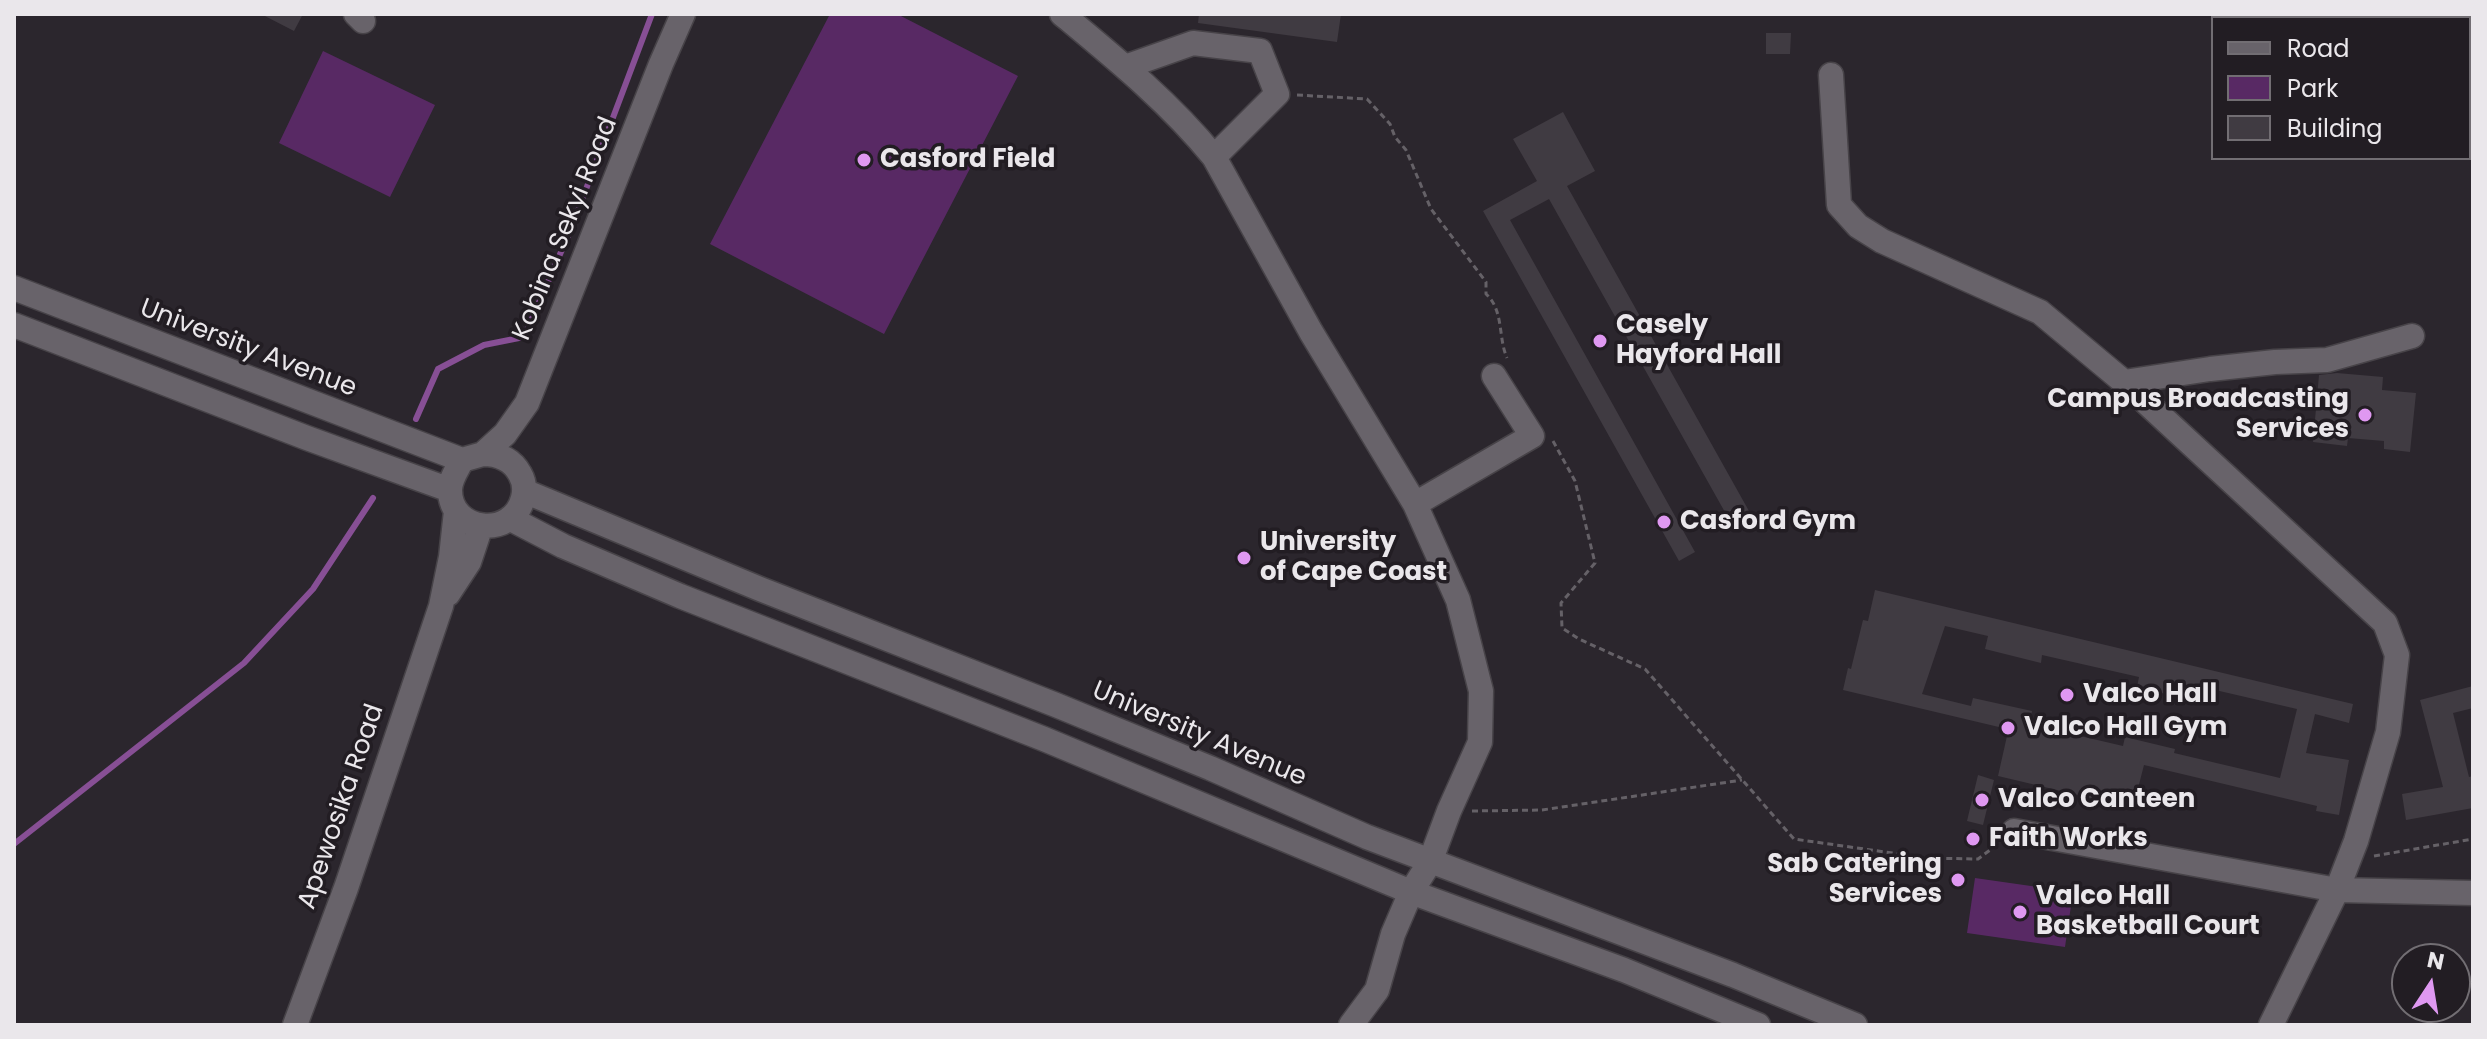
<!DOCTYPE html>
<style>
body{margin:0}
#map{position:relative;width:2487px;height:1039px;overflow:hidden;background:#2b262d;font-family:Poppins,sans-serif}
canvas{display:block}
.frame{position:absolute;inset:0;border:16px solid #eae7eb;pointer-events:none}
.legend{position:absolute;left:2211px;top:16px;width:260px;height:144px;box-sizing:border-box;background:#221d23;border:2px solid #726e73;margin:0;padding:10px 14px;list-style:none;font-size:24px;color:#eae7eb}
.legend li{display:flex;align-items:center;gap:16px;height:40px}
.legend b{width:40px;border:2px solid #726e73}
.north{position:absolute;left:2391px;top:943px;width:80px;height:80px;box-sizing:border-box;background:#221d23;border:2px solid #726e73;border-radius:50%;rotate:12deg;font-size:22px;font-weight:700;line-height:32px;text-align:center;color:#eae7eb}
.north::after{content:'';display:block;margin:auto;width:28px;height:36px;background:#df98f1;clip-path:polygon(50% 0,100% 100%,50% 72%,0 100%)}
</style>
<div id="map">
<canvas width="2487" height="1039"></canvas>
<div class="frame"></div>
<ul class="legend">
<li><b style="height:10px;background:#68636a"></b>Road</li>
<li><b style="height:22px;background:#582964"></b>Park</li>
<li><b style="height:22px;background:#403b42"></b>Building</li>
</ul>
<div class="north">N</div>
</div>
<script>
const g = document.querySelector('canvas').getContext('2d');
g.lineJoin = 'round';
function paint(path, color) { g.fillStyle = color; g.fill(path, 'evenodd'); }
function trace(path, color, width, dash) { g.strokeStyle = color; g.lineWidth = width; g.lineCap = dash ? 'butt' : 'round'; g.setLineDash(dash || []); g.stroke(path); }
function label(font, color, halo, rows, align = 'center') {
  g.font = font + ' Poppins,sans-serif'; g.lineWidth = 7; g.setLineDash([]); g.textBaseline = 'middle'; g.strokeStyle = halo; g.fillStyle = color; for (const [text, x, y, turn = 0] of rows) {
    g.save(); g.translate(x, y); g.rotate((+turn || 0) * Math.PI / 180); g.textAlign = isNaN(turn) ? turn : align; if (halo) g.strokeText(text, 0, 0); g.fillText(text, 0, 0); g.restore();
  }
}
const green = new Path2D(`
 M830,14H897L1018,76L884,334L710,244Z
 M323,51L435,105L390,197L279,143Z
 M1975,878L2073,892L2065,947L1967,933Z`);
const stream = new Path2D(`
 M416,419L438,369L484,345L524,337L571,229L652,14
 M14,844L244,663L313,589L373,498`);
const building = new Path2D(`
 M261,14H303L294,31Z
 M1199,14H1341L1337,42L1198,23Z
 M1766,33H1791L1790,54H1766Z
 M1563,112L1595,171L1567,186L1754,520L1735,530L1549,199L1510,220L1695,552L1679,561L1483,211L1537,181L1513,139Z
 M2337,373L2383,377L2382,390L2416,393L2410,452L2384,449V441L2348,438L2347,446L2313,442L2319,375Z
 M1875,590L2353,704L2349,723L2315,714L2306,753L2349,760L2339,815L2316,811L2317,806L2144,765L2133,808L1998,776L2007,736L2001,735L2003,728L1843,690L1848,668L1851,669L1863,620L1868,621ZM1945,626L1988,636L1985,649L2041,663L2042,655L2139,677L2137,687L2195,701L2198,686L2297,709L2280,778L2174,753L2175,749L2125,737L2123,746L2029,724L2032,711L1973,698L1971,706L1922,694Z
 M2473,686V708L2453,713L2469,777L2473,776V808L2406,820L2402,794L2443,787L2420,700Z
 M1978,775L1994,780L1983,825L1967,821Z`);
const path = new Path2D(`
 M1297,95L1367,99L1390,124L1395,137L1406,150L1431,209L1486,282V294C1504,310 1498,338 1507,358
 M1553,441L1575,481L1595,563L1561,603L1562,628L1579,639L1645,669L1794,839L1927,858L1978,859L1998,844
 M1472,811L1542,810L1742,780
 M2374,856L2473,839`);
const minor = new Path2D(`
 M356,14L363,21
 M1062,14C1115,58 1170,103 1214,157L1311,332L1415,504L1458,600L1481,691L1480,742L1449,811L1430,862L1411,892L1393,934L1377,990L1351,1025
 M1125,67L1193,43L1260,51L1277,94L1214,157
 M1831,75L1839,205L1858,226L1882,241L2040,312L2124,382L2385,623L2397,655L2388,732L2356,841L2337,890L2473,893
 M14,288L462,460
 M14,325L307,438L450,490
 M2124,382L2210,369L2275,362L2327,360L2412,336
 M483,454L505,434L527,403L661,64L683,14
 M483,454C498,454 512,459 520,474C524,481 525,490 523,498C513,539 450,533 450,490C450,479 457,470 462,460Z
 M524,491L760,589L1056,705L1210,768L1367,837L1733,975L1855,1025
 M1415,504L1532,436L1494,376
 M511,519L563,546L680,596L1044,739L1411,892L1624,970L1758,1025
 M448,594L469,562L481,526
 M2014,831L2337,890L2271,1025
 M295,1025L346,888L441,606L451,557L456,511`);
const markers = [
 [864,160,8,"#df98f1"],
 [1600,341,8,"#df98f1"],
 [2365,415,8,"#df98f1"],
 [1664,522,8,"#df98f1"],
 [1244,558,8,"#df98f1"],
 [2067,695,8,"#df98f1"],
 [2008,728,8,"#df98f1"],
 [1982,800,8,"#df98f1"],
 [1973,839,8,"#df98f1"],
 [1958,880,8,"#df98f1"],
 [2020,912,8,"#df98f1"]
];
const poiNames = [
 ["Casford Field",880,160],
 ["Casely",1616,326],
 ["Hayford Hall",1616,356],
 ["Campus Broadcasting",2349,400,"right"],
 ["Services",2349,430,"right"],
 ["Casford Gym",1680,522],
 ["University",1260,543],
 ["of Cape Coast",1260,573],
 ["Valco Hall",2083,695],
 ["Valco Hall Gym",2024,728],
 ["Valco Canteen",1998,800],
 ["Faith Works",1989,839],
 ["Sab Catering",1942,865,"right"],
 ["Services",1942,895,"right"],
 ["Valco Hall",2036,897],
 ["Basketball Court",2036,927]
];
const streetNames = [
 ["Kobina Sekyi Road",566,229,-68],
 ["University Avenue",248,349,21],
 ["University Avenue",1199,735,23],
 ["Apewosika Road",342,807,-71]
];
paint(green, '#582964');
trace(stream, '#874f95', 6);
paint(building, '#403b42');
trace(minor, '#474348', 27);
trace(path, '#656167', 3, [6, 4]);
trace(minor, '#68636a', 24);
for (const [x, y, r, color] of markers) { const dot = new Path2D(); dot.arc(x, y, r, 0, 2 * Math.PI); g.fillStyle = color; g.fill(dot); trace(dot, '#221d23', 3); }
label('bold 26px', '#eae7eb', '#221d23', poiNames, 'left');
label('26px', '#eae7eb', '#221d23', streetNames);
</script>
